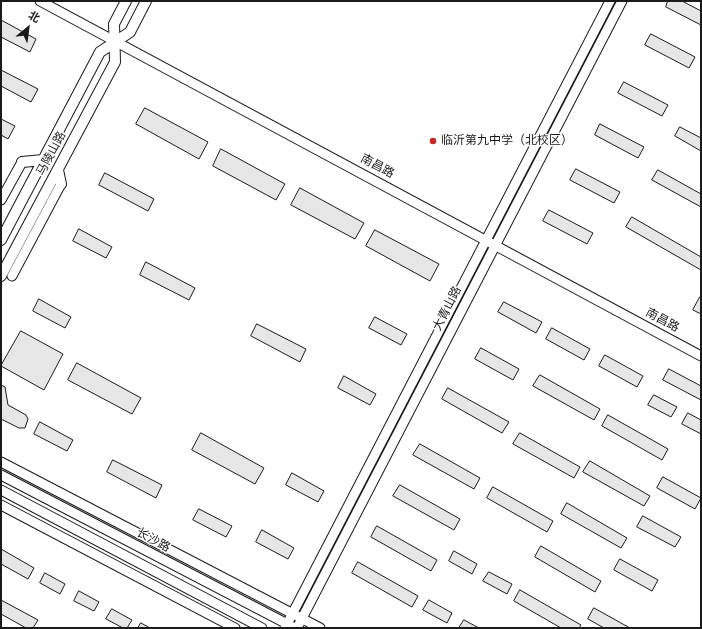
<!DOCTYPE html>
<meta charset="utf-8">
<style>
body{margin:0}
#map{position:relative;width:702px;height:629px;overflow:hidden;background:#fff;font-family:"Source Sans 3","Noto Sans SC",sans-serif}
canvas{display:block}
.frame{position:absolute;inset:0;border:2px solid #1a1a1a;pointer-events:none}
.north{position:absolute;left:8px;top:8px;width:40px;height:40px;-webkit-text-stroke:3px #fff;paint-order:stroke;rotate:29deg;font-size:11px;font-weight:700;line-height:16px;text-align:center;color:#1a1a1a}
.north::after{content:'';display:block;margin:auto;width:14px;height:18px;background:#1a1a1a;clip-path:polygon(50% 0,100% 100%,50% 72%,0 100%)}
</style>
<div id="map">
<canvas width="702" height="629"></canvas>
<div class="frame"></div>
<div class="north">北</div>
</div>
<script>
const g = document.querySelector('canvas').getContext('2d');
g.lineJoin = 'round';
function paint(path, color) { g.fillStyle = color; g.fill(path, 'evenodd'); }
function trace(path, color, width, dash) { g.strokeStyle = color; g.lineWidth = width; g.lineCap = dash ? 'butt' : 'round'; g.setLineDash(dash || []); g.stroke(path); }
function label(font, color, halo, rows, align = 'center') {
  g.font = font + ' "Source Sans 3","Noto Sans SC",sans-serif'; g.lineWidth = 3; g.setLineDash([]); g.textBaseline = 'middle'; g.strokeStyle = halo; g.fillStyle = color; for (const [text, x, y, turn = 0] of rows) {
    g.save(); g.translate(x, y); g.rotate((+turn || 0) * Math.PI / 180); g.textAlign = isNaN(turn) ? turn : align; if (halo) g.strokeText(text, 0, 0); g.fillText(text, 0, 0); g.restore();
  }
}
const building = new Path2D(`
 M668,1H682L701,11V25L666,7Z
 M1,20L36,39L30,52L1,37Z
 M651,34L695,57L689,68L645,45Z
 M1,70L38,89L31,102L1,86Z
 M624,82L668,105L662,116L618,93Z
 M145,108L208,142L199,159L136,124Z
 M1,119L15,126L8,139L1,135Z
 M600,124L644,147L638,158L595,135Z
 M680,127L701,138V151L675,136Z
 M221,149L285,184L276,200L213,166Z
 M576,169L620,192L614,203L570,180Z
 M658,170L701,194V207L652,180Z
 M105,173L154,199L148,211L99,185Z
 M300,188L364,223L355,239L291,205Z
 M549,210L593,233L587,244L543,221Z
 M632,217L701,257V270L626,227Z
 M79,229L112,247L106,258L73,241Z
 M375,230L439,264L430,281L366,246Z
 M146,262L195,288L189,300L140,275Z
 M700,297H701V314L693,310Z
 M39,299L71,317L65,328L33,311Z
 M504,302L542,322L536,333L498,312Z
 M375,317L407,334L401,345L369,328Z
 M257,324L306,349L300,362L251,336Z
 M552,328L590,349L584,360L546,339Z
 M21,331L63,354L44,390L1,366Z
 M481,348L519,369L513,380L475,359Z
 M605,355L643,376L637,387L599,366Z
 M77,363L141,398L132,414L68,380Z
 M669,369L701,386V400L663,380Z
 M540,375L600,409L594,420L533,386Z
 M344,376L376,394L370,405L338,388Z
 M1,385L5,387L8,405L26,415L28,419L25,428H19L1,419Z
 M448,388L509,422L502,433L442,399Z
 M654,395L677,407L671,417L648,405Z
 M688,413L701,420V434L682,424Z
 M608,415L668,449L662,460L602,426Z
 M40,422L73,440L67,451L34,434Z
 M201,433L264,468L255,484L192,450Z
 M520,433L580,467L574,478L513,444Z
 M420,444L480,478L474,489L413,455Z
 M113,460L162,485L156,498L107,472Z
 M590,461L650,496L644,506L583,472Z
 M292,473L324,491L318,502L286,485Z
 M663,477L701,498L695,509L657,488Z
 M400,485L460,519L454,530L393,496Z
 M493,487L553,521L547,532L487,498Z
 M567,503L627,538L621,548L561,514Z
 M199,509L232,526L226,537L193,520Z
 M643,516L681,537L675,547L637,527Z
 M377,526L437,560L431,571L371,537Z
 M262,530L294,548L288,559L256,542Z
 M541,546L601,581L595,592L535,557Z
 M1,549L34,568L28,579L1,564Z
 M454,551L477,564L472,574L449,561Z
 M620,559L658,580L652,591L614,570Z
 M358,562L418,596L412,607L352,573Z
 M489,572L512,584L507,594L483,581Z
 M45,573L65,584L60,594L40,583Z
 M520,590L581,625L579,628H561L514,601Z
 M79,591L99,602L94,611L74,601Z
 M1,600L38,620L33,628H26L1,614Z
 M429,600L452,613L447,623L423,610Z
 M594,608L630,628H604L588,619Z
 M112,609L132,620L127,628H123L106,619Z
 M464,620L479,628H459Z
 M141,623L150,628H138Z`);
const secondary = new Path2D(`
 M40,1L701,356
 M1,200L22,162
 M12,276L61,184
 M1,462L320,628
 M1,475L293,627
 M1,490L262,628
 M1,505L235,628
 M285,628L610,1
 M297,628L622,1`);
const primary = new Path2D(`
 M22,162L43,160
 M58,170L61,184
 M1,240L100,52L130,32L146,1
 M1,276L115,62L114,24L126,1`);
const markers = [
 [433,141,4,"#c62828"]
];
const poiNames = [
 ["临沂第九中学（北校区）",441,141]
];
const streetNames = [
 ["马陵山路",52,154,-62],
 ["南昌路",377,167,28],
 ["大青山路",448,309,-63],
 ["南昌路",662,321,28],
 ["长沙路",153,541,28]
];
paint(building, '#e6e6e6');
trace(building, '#1a1a1a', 1);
trace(secondary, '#1a1a1a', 11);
trace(primary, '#1a1a1a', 12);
trace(secondary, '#fff', 9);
trace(primary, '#fff', 10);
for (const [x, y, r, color] of markers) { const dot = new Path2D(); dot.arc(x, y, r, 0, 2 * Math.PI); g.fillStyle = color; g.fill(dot); trace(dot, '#fff', 1.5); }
label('12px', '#1a1a1a', '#fff', poiNames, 'left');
label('12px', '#1a1a1a', '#fff', streetNames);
</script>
